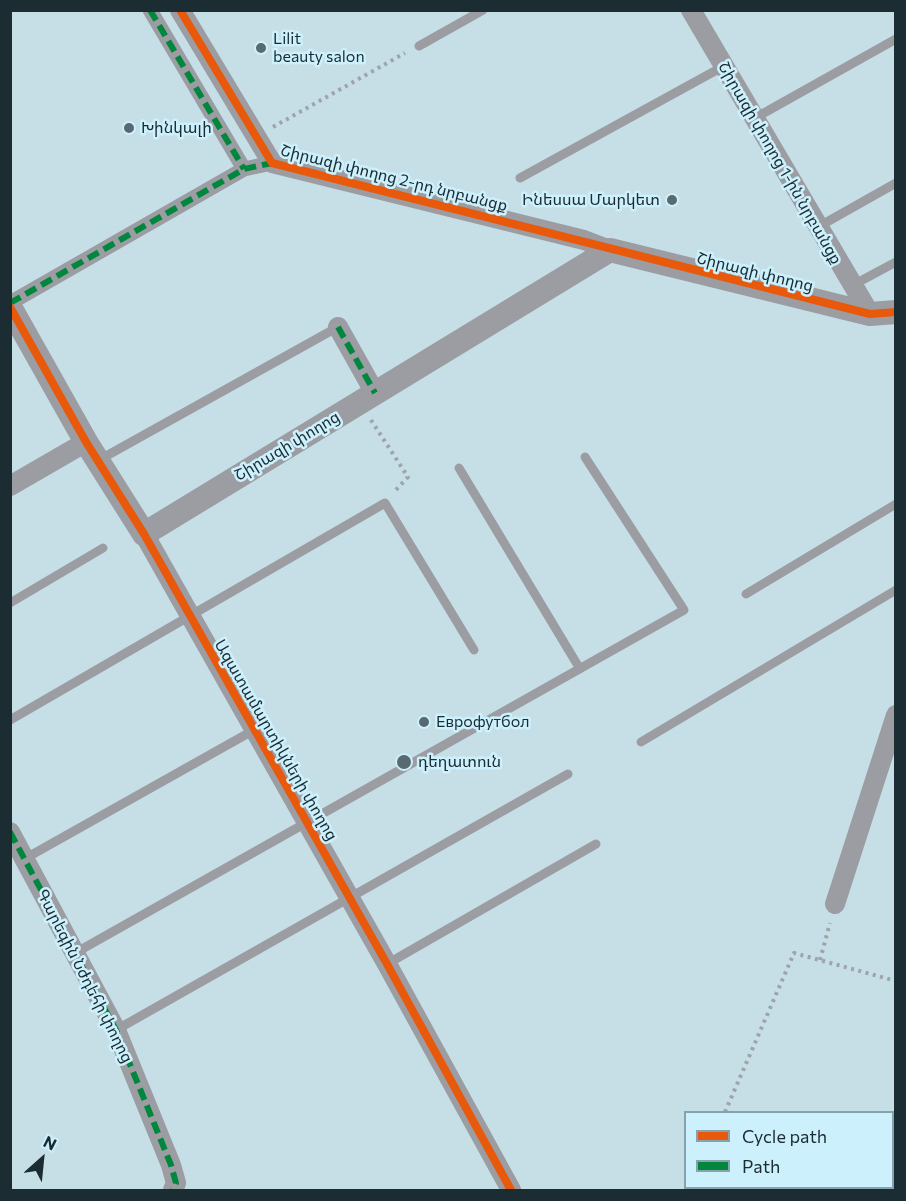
<!DOCTYPE html>
<meta charset="utf-8">
<style>
body{margin:0}
#map{position:relative;width:906px;height:1201px;overflow:hidden;background:#c6dee6;font-family:Commissioner,sans-serif}
canvas{display:block}
.frame{position:absolute;inset:0;border:12px solid #1b2c32;pointer-events:none}
.legend{position:absolute;left:684px;top:1111px;width:210px;height:78px;box-sizing:border-box;background:#cdf0fd;border:2px solid #86a2ac;margin:0;padding:8px 10px;list-style:none;font-size:18px;color:#1b2c32}
.legend li{display:flex;align-items:center;gap:12px;height:30px}
.legend b{width:30px;border:2px solid #86a2ac}
.north{position:absolute;left:12px;top:1129px;width:60px;height:60px;-webkit-text-stroke:4px #cdf0fd;paint-order:stroke;rotate:27deg;font-size:16px;font-weight:700;line-height:24px;text-align:center;color:#1b2c32}
.north::after{content:'';display:block;margin:auto;width:21px;height:27px;background:#1b2c32;clip-path:polygon(50% 0,100% 100%,50% 72%,0 100%)}
</style>
<div id="map">
<canvas width="906" height="1201"></canvas>
<div class="frame"></div>
<ul class="legend">
<li><b style="height:8px;background:#e8590c"></b>Cycle path</li>
<li><b style="height:8px;background:#00873e"></b>Path</li>
</ul>
<div class="north">N</div>
</div>
<script>
const g = document.querySelector('canvas').getContext('2d');
g.lineJoin = 'round';
function trace(path, color, width, dash) { g.strokeStyle = color; g.lineWidth = width; g.lineCap = dash ? 'butt' : 'round'; g.setLineDash(dash || []); g.stroke(path); }
function label(font, color, halo, rows, align = 'center') {
  g.font = font + ' Commissioner,"Noto Sans Armenian",sans-serif'; g.lineWidth = 5; g.setLineDash([]); g.textBaseline = 'middle'; g.strokeStyle = halo; g.fillStyle = color; for (const [text, x, y, turn = 0] of rows) {
    g.save(); g.translate(x, y); g.rotate((+turn || 0) * Math.PI / 180); g.textAlign = isNaN(turn) ? turn : align; if (halo) g.strokeText(text, 0, 0); g.fillText(text, 0, 0); g.restore();
  }
}
const path = new Path2D(`
 M273,127L405,53
 M371,420L408,477L394,492
 M820,960L830,923
 M725,1112L794,953L896,981
 M692,1190L693,1188`);
const service = new Path2D(`
 M419,46L483,10
 M755,118L896,39
 M520,178L724,66
 M818,227L896,183
 M853,285L896,262
 M99,460L338,327
 M459,468L580,669
 M746,594L896,504
 M10,603L103,548
 M10,720L385,503L474,650
 M641,742L896,590
 M26,858L254,730
 M75,953L684,610L585,457
 M387,964L596,844
 M116,1030L568,774`);
const pedestrian = new Path2D(`
 M150,10L244,169
 M10,303L244,169L272,163`);
const minor = new Path2D(`
 M180,10L272,163L584,240L610,250
 M691,10L870,314
 M338,327L375,393
 M10,486L86,442
 M144,534L387,964L511,1190
 M10,832L116,1030L171,1165L176,1183L173,1190
 M835,904L896,715`);
const tertiary = new Path2D(`
 M10,307L86,442L144,534L610,250L870,314L896,312`);
const quiet = new Path2D(`
 M150,10L244,169
 M10,303L244,169L272,163
 M338,327L375,393
 M10,832L116,1030L171,1165L176,1183L173,1190`);
const cycleway = new Path2D(`
 M180,10L272,163L870,314L896,312
 M10,307L86,442L144,534L387,964L511,1190`);
const markers = [
 [261,48,6,"#576a71"],
 [129,128,6,"#576a71"],
 [672,200,6,"#576a71"],
 [424,722,6,"#576a71"],
 [404,762,8,"#576a71"]
];
const poiNames = [
 ["Lilit",273,39],
 ["beauty salon",273,57],
 ["Խինկալի",141,128],
 ["Ինեսսա Մարկետ",660,200,"right"],
 ["Еврофутбол",436,722],
 ["դեղատուն",418,762]
];
const streetNames = [
 ["Շիրազի փողոց 1-ին նրբանցք",780,163,60],
 ["Շիրազի փողոց 2-րդ նրբանցք",394,178,14],
 ["Շիրազի փողոց",755,272,14],
 ["Շիրազի փողոց",287,446,-31],
 ["Ազատամարտիկների փողոց",276,740,60],
 ["Գարեգին Նժդեհի փողոց",85,976,63]
];
trace(path, '#9da4aa', 4, [3, 4.5]);
trace(service, '#9b9da2', 9);
trace(pedestrian, '#9b9da2', 15);
trace(minor, '#9b9da2', 20);
trace(tertiary, '#9b9da2', 24);
trace(quiet, '#00873e', 6, [12, 6]);
trace(cycleway, '#e8590c', 8);
for (const [x, y, r, color] of markers) { const dot = new Path2D(); dot.arc(x, y, r, 0, 2 * Math.PI); g.fillStyle = color; g.fill(dot); trace(dot, '#cdf0fd', 2); }
label('16px', '#1b2c32', '#cdf0fd', poiNames, 'left');
label('16px', '#1b2c32', '#cdf0fd', streetNames);
</script>
